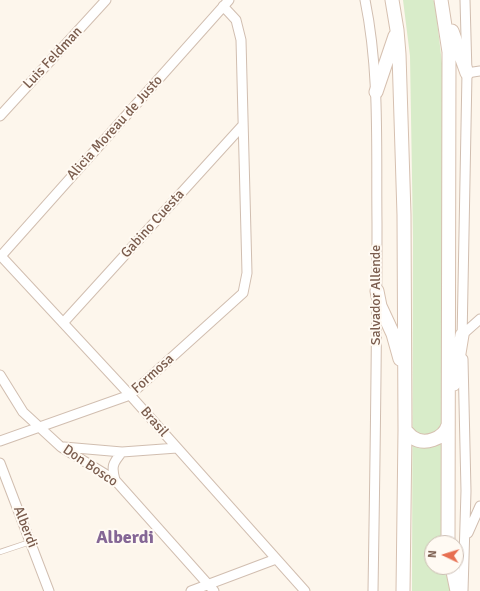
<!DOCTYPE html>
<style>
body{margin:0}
#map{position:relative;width:480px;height:591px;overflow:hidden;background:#fdf6ec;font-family:Signika,sans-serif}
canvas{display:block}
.north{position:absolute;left:424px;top:535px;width:40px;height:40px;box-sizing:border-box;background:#fffaf3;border:1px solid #cabbb1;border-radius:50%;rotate:274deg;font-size:11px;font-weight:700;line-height:16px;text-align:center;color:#7a5c4d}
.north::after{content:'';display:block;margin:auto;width:14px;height:18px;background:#e76f51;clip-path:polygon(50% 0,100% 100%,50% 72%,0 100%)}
</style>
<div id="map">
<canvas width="480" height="591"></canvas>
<div class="north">N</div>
</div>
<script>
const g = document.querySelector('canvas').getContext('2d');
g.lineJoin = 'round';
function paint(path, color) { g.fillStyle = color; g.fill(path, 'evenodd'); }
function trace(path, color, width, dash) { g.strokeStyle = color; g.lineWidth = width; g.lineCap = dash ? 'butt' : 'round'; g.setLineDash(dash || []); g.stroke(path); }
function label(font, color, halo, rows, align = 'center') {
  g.font = font + ' Signika,sans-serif'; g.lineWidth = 4; g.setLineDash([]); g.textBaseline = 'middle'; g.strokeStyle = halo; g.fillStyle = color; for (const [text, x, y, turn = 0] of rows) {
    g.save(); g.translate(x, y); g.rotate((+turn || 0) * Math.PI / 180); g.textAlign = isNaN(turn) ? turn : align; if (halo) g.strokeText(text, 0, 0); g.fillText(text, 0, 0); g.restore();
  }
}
const green = new Path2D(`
 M403,0H433L435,3L443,72L441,543H432V567H446L450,591H412L413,238L410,56Z`);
const lane = new Path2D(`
 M0,552L30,542`);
const street = new Path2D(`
 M365,0C380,73 376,148 377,223C377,345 375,468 373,591
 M467,73L480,71
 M0,116L106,0
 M0,255L130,395L305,591
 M1,256L229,0
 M63,323L243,125
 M462,335L480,319
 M462,340L467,73L465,0
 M463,359L466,491L463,591
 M0,375L23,412L61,447L115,480L214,591
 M0,441L130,395L243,293L247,273L241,40L236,20L223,6
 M64,447L122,452L177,448
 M0,463L49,591
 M115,480C111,466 113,463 122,452
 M468,533L480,506
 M191,591L276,559`);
const secondary = new Path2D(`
 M392,0L397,30L399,54L404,215L405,430L403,591
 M441,0L449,52L448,543
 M452,31L467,73
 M376,92L395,36
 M377,291L380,306L393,334L400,359
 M454,384L462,335
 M405,430C407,432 410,435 412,437C424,446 444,439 448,425
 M452,567L457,591`);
const streetNames = [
 ["Luis Feldman",53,58,-47],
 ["Alicia Moreau de Justo",115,128,-48],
 ["Gabino Cuesta",153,224,-48],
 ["Salvador Allende",376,295,-90],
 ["Formosa",153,374,-42],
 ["Brasil",154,422,49],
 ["Don Bosco",90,466,34],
 ["Alberdi",25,527,69]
];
const districtNames = [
 ["Alberdi",125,538]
];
paint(green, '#d8ecc9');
trace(lane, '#d1beb0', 6);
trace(street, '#d1beb0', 11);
trace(secondary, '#d6c0b0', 15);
trace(lane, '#fff', 4.5);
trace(street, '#fff', 9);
trace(secondary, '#fff', 13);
label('14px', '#7a5c4d', '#fffaf3', streetNames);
label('bold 18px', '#846695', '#fffaf3', districtNames);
</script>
